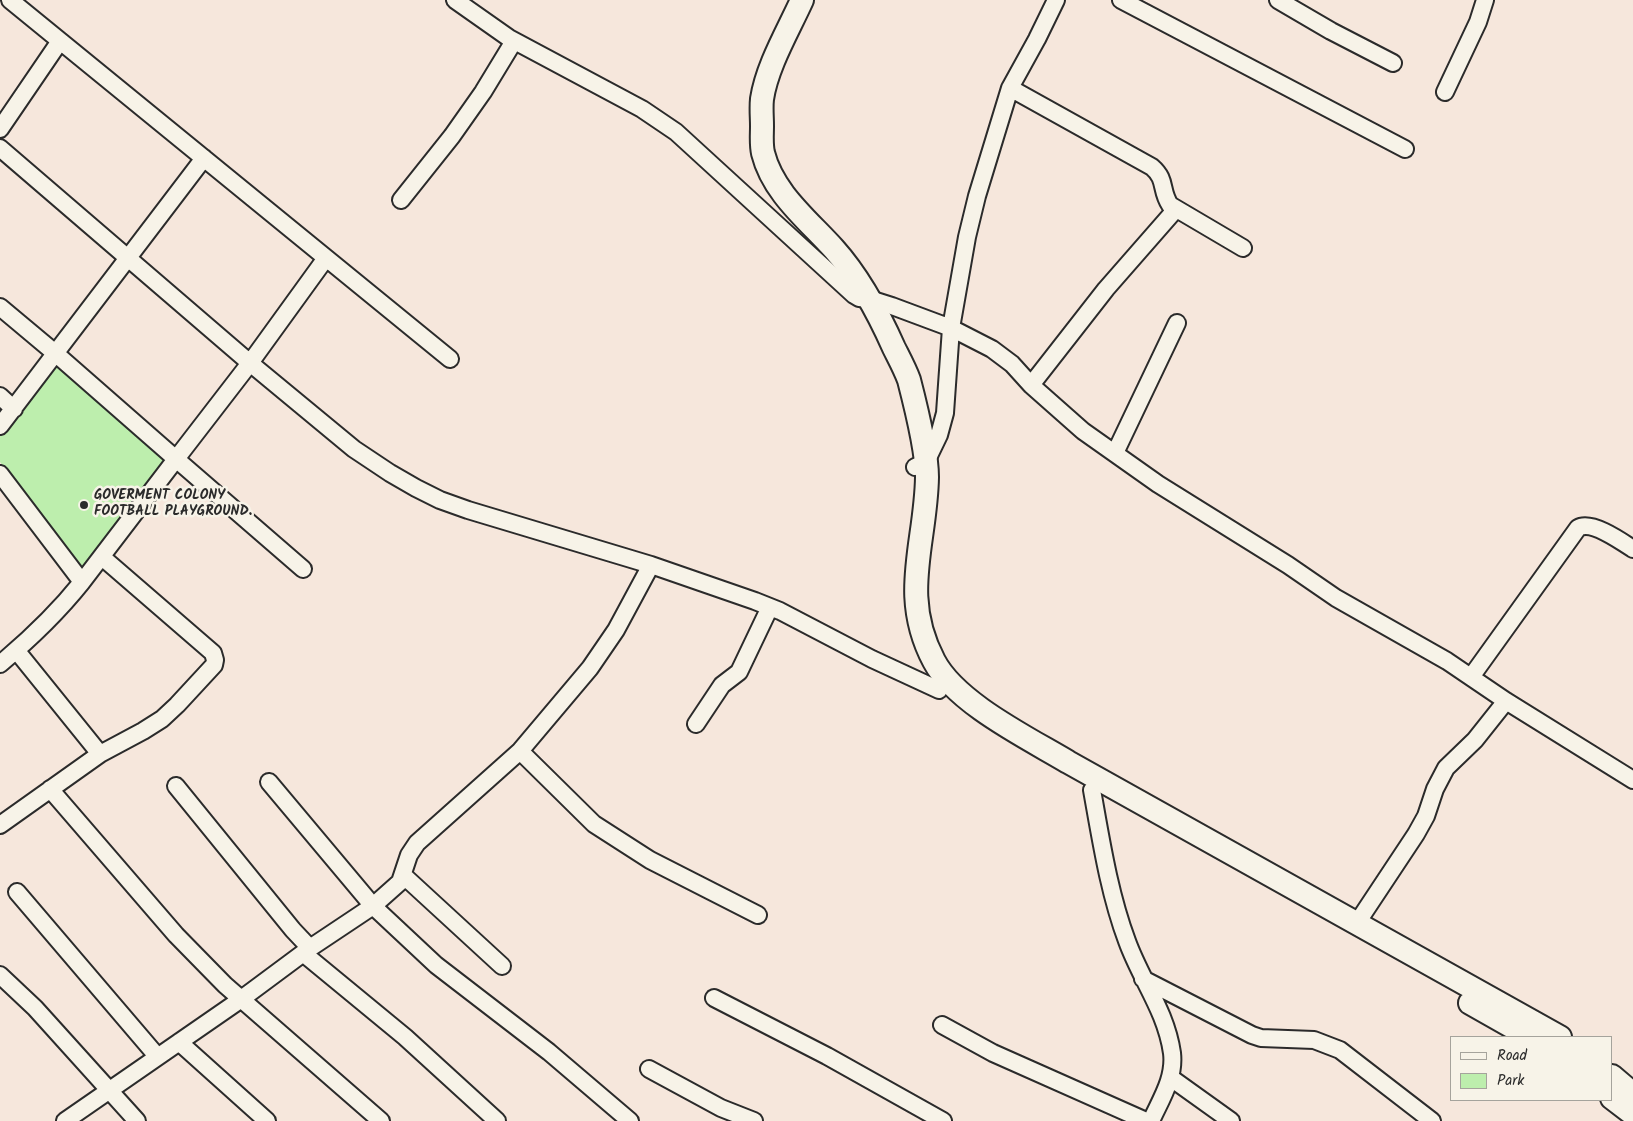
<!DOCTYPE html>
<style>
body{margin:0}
#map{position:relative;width:1633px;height:1121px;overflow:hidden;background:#f6e7dc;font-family:Kalam,sans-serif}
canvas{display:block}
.legend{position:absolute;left:1450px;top:1036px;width:162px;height:65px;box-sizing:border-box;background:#f7f3e8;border:1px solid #a5a39c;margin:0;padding:6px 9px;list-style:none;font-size:15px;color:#2b2b2b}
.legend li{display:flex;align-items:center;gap:10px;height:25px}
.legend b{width:25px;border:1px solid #a5a39c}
</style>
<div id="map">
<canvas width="1633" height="1121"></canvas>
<ul class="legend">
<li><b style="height:6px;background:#f7f3e8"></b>Road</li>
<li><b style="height:14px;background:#bdeead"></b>Park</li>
</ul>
</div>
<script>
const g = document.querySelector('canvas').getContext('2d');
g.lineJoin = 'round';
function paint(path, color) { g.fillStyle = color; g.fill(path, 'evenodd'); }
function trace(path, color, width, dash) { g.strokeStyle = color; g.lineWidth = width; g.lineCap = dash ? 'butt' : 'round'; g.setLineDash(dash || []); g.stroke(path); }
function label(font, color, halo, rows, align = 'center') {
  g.font = font + ' Kalam,sans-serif'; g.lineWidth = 5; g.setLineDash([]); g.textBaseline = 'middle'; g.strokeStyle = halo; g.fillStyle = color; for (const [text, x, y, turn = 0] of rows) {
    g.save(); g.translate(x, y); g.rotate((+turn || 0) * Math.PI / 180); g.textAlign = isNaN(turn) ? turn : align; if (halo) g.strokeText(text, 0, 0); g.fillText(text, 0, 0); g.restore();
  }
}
const green = new Path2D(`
 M55,358L171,461L83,578L0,462V432Z`);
const minor = new Path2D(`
 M10,0L450,359
 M455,0L509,38L642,109L676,132L854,295L859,298L870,299L892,306L951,328L992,349L1012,364L1031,385L1083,431L1158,484L1288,565L1336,598L1447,661L1506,701L1633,780
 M1121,0L1405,149
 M1278,0L1331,31L1393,63
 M1010,88L1152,167C1167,180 1160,190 1170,205L1243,248
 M1445,92L1478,22L1485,0
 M0,129L60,41
 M0,148L250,363L354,449L390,473L416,488L440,500L468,510L651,565L755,601L780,611L872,659L939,690
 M401,200L452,136L483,92L514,41
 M0,307L55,353L176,459L250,363L326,258
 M1031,385L1106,289L1176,209
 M0,396L14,409
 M0,426L204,158
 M1115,453L1177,323
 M915,467L926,462L939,435L945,413L951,328L967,237L977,196L1010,88L1037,39L1056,0
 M0,474L82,582L176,459L303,569
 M16,650L100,754
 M0,664C30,639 58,612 82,582
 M1471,677L1578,528C1591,520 1621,541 1633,549
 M696,724L722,685L739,672L770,607
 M520,751L594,824L650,860L758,915
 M269,782L373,906L436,965L549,1052L630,1121
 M176,786L293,930L310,948
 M50,789L176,935L225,985L381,1121
 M1092,790C1101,840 1109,893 1127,941C1141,980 1166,1011 1172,1053C1175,1078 1161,1099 1151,1121
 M0,825L100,754L143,731L162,719L177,705L214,665L215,660L213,653L102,557
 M403,875L502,966
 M17,892L157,1056
 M1357,923L1416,834L1426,816L1435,789L1446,768L1475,740L1506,701
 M303,953L405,1037L497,1121
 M0,975L35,1008L137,1121
 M1143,979L1252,1035L1261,1038L1314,1040L1340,1050L1432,1121
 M714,998L827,1056L943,1121
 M942,1025L993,1053L1146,1121
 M179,1042L267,1121
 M649,1069L721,1108L754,1121
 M1171,1078L1231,1121
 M65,1121L240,1000L310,948L373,906L400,882L409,855L417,843L520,751L590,668L616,630L651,565`);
const secondary = new Path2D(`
 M802,0C788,31 767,66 762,99C761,108 762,117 762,126C762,135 761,144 763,153C773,193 808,220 834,249C860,278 878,312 894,348C899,358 905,369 909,380C916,407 927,450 927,477C926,544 899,595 934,661C956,703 1028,738 1068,762L1560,1037
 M1470,1003L1530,1037
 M1612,1076L1633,1094
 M1612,1098L1633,1114`);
const markers = [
 [84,505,5,"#2b2b2b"]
];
const poiNames = [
 ["GOVERMENT COLONY",94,497],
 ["FOOTBALL PLAYGROUND.",94,513]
];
paint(green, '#bdeead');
trace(minor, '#2b2b2b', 20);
trace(secondary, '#2b2b2b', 26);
trace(minor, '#f7f3e8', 16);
trace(secondary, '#f7f3e8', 22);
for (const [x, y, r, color] of markers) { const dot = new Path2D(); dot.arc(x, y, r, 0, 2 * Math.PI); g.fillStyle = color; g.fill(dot); trace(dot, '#f7f3e8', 2); }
label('bold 14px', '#2b2b2b', '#f7f3e8', poiNames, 'left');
</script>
